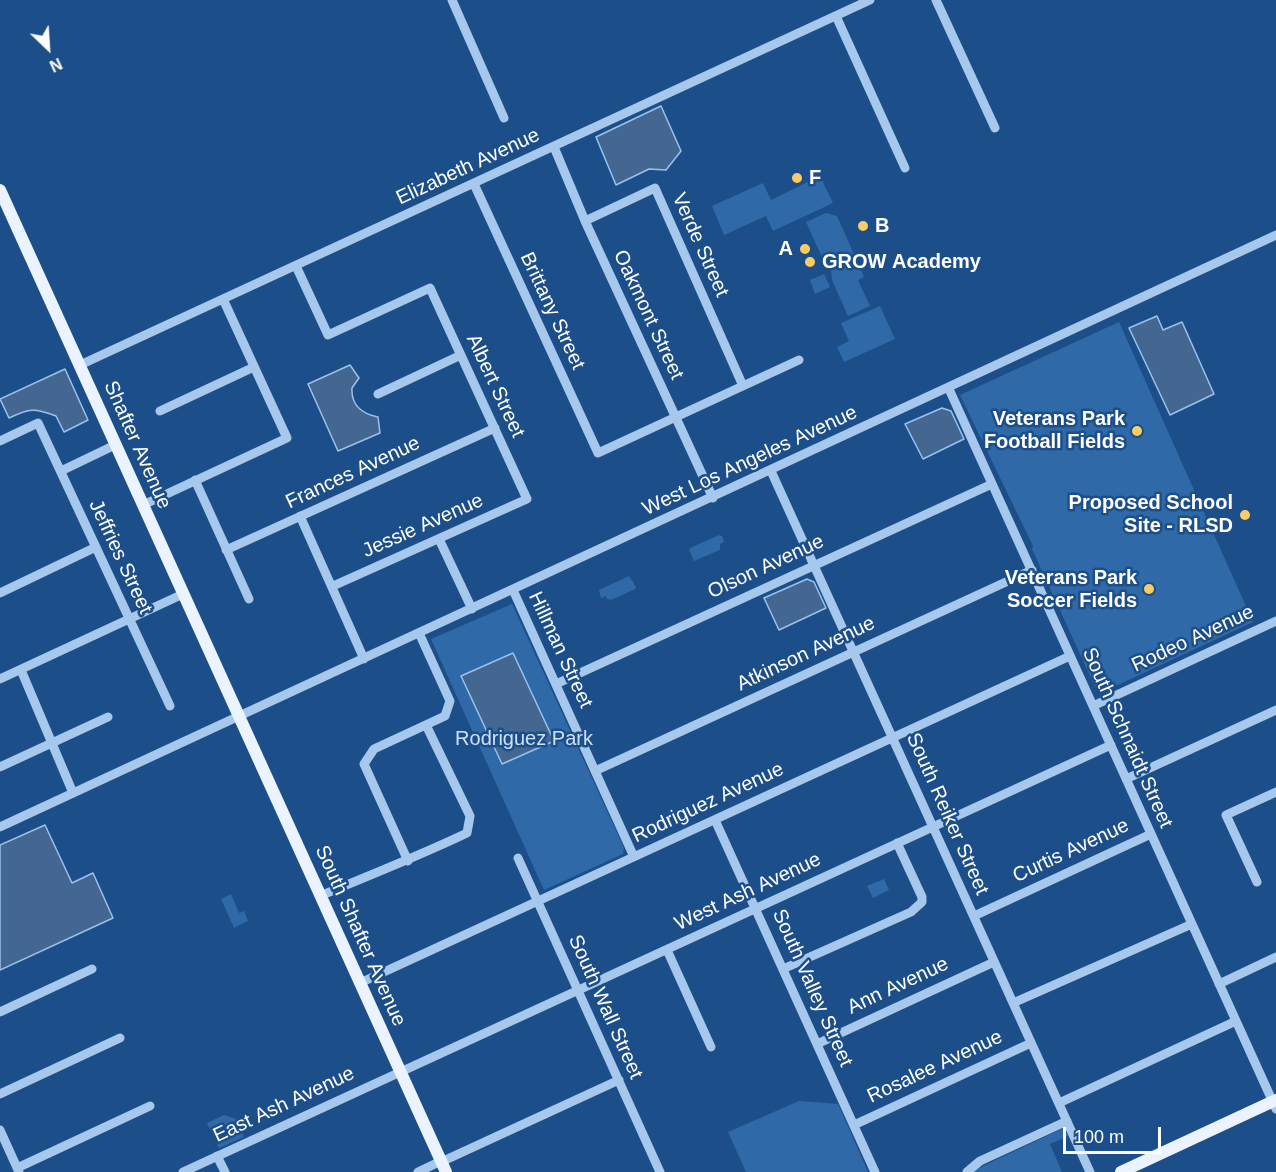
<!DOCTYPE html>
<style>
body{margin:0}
#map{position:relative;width:1276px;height:1172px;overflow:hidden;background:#1c4f89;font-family:Arial,sans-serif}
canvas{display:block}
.north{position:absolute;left:18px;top:18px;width:60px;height:60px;-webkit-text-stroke:4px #1c4f89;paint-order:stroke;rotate:155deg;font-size:16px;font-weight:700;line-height:24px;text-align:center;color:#fff}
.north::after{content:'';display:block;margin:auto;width:21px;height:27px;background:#fff;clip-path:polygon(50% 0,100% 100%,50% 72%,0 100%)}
.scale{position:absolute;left:1063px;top:1127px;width:98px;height:27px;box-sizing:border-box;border:3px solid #fff;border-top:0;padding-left:8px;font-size:18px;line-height:21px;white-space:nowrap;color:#fff;-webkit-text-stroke:4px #1c4f89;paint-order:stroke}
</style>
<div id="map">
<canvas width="1276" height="1172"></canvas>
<div class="north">N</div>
<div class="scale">100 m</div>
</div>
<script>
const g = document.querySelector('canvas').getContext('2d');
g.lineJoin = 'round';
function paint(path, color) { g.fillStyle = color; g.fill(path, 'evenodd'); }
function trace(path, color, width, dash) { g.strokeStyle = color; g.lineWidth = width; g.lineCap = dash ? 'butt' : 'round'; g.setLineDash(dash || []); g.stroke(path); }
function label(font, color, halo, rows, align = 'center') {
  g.font = font + ' Arial,sans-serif'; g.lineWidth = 5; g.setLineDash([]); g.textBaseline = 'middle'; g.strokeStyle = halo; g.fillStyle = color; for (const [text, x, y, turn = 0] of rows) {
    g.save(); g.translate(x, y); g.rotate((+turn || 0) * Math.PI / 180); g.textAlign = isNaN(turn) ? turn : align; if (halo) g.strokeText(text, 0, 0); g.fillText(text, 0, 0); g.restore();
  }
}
const green = new Path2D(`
 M820,176L833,203L773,231L766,216L724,235L712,206L763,183L771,200Z
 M826,213L837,216L864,277L858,280L870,306L848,316L832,280L831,270L822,257L806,222Z
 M824,274L830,287L815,294L810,280Z
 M880,306L895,339L844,362L837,347L849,341L841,323Z
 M1119,322L1253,622L1105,691L1095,687L1032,549L1033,546L960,395Z
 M719,535L722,536L724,542L720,544V550L694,561L689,550L690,548Z
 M629,576L636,587L635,589L611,600L607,599L606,596L601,598L599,590Z
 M512,604L624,848L623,854L544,890L431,639Z
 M884,879L889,890L873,898L867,886Z
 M231,894L239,913L244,911L248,921L235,927V930L221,899Z
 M799,1101L838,1104L868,1172H746L728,1132Z
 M224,1115L236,1119L244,1137L219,1148L207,1123Z
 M1064,1128L1068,1136L1050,1144L1062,1172H973L983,1166Z`);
const water = new Path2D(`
 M661,106L681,151L666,170L649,169L616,185L596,137Z
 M1157,316L1163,330L1182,322L1214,394L1170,415L1129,328Z
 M350,365L359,378L352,388C351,405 362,414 378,417L380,433L338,451L308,384Z
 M65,369L88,420L64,432L56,416C35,408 30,408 9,418L0,399Z
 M942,408L951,411L964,439L923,459L905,424Z
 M807,579L814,582L826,608L779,630L764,598Z
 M513,653L554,741L502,764L461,676Z
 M45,825L72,883L93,873L113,918L0,970V845Z`);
const minor = new Path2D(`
 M452,0L504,118
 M936,0L995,128
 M836,16L905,168
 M554,147L585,221L713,498
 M474,184L598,453L799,360
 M585,221L655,188L743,386
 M296,266L328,335L430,288L527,499L333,586
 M80,365L870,0
 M949,389L1276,1109
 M378,394L461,355
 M160,411L254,367
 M0,441L38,423L170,706
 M61,471L115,445
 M771,471L1090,1172
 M195,480L249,599
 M143,505L287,438L223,299
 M300,516L364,659
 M439,539L472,609
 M226,550L495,428
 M513,590L634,857
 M0,593L96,547
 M21,670L73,793
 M0,679L183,594
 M556,684L992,484
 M1093,706L1276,621
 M0,767L108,717
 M595,771L1032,570
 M1126,779L1276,710
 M715,820L875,1172
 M0,827L1276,235
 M518,858L660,1172
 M408,861L364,764L374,749L445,716L450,701L419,633
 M1257,882L1226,815L1276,792
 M320,896C370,875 419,856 467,833L470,816L426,725
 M974,916L1151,834
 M667,950L711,1047
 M783,969L911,912L922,902V897L897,843
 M360,983L1070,656
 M1219,984L1276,957
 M1013,1003L1192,924
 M0,1012L92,969
 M817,1044L994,962
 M0,1094L120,1038
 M1059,1103L1236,1021
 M854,1125L1031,1043
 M0,1130L19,1172
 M217,1156L225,1172
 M441,1162L619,1080
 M17,1168L150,1106
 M183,1172L1111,745
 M418,1172L441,1161
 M967,1172L980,1161L1067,1121`);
const major = new Path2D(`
 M0,190L446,1172
 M1121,1172L1276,1100`);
const markers = [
 [797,178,6,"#fccc64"],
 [863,226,6,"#fccc64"],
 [805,249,6,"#fccc64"],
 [810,262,6,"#fccc64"],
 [1137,431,6,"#fccc64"],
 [1245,515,6,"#fccc64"],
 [1149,589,6,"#fccc64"]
];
const streetNames = [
 ["Elizabeth Avenue",468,167,-25],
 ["Verde Street",700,245,66],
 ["Brittany Street",552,311,65],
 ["Oakmont Street",648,315,65],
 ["Albert Street",495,386,65],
 ["Shafter Avenue",137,445,66],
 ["West Los Angeles Avenue",750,461,-25],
 ["Frances Avenue",353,473,-25],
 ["Jessie Avenue",423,526,-24],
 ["Jeffries Street",120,557,65],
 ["Olson Avenue",766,567,-25],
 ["Rodeo Avenue",1193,639,-25],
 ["Hillman Street",560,650,65],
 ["Atkinson Avenue",806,654,-25],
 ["South Schnaidt Street",1127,738,66],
 ["Rodriguez Avenue",708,803,-25],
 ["South Reiker Street",947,814,66],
 ["Curtis Avenue",1071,851,-25],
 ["West Ash Avenue",748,892,-25],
 ["South Shafter Avenue",360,936,66],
 ["Ann Avenue",898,986,-25],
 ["South Valley Street",812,988,66],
 ["South Wall Street",605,1007,66],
 ["Rosalee Avenue",935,1067,-25],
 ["East Ash Avenue",284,1105,-25]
];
const poiNames = [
 ["F",809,178,"left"],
 ["B",875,226,"left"],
 ["A",793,249],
 ["GROW Academy",822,262,"left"],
 ["Veterans Park",1125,419],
 ["Football Fields",1125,442],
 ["Proposed School",1233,503],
 ["Site - RLSD",1233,526],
 ["Veterans Park",1137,578],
 ["Soccer Fields",1137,601]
];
const parkNames = [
 ["Rodriguez Park",524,739]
];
paint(green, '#2f69a7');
paint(water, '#436791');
trace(water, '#99c3ee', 1.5);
trace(minor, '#a6c8ec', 9);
trace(major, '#ebf3ff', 12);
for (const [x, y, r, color] of markers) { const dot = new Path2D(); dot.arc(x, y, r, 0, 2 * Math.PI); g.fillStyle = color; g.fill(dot); trace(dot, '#1c4f89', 2); }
label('20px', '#fff', '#1c4f89', streetNames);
label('bold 20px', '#fff', '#1c4f89', poiNames, 'right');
label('20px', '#cbe1f9', '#1c4f89', parkNames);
</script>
